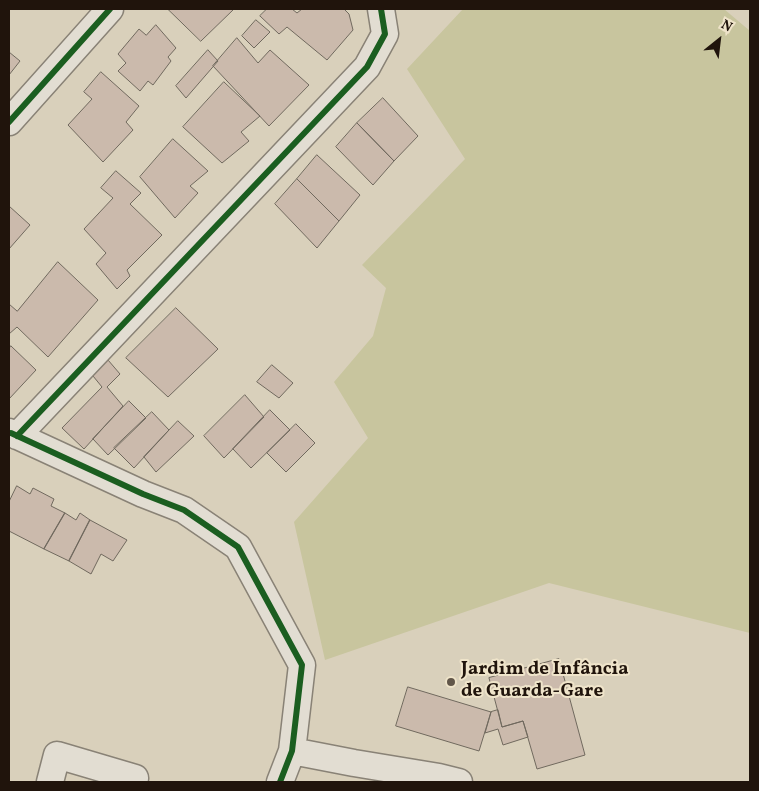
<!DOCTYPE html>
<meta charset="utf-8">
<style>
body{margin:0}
#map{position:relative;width:759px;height:791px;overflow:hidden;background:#d9d0bb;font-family:Vollkorn,serif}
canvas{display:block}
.frame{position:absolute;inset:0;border:10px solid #20140c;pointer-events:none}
.north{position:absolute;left:694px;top:15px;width:50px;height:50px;-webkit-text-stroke:4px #efe4ca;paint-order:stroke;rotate:29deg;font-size:14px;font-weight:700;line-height:20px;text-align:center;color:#20140c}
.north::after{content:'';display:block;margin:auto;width:18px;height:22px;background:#20140c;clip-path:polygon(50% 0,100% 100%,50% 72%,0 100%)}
</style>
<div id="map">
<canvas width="759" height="791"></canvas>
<div class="frame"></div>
<div class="north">N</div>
</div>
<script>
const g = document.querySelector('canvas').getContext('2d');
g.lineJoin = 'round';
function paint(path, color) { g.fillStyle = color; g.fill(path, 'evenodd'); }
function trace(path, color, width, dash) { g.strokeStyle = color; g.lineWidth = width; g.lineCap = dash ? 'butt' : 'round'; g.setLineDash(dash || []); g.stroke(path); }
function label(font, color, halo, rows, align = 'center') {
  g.font = font + ' Vollkorn,serif'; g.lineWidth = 4; g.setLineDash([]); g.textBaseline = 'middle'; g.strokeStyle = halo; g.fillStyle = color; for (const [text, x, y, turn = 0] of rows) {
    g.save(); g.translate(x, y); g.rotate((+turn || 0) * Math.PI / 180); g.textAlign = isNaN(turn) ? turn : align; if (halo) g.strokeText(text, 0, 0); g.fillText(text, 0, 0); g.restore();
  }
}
const green = new Path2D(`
 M463,9H724L750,31V633L549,583L325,660L294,522L368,438L334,382L373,336L386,288L362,265L465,159L407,69Z`);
const building = new Path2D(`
 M168,9H234L201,41Z
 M267,9H292L297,13L302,9H344L349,14L353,30L327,60L287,27L279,34L260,16Z
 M256,20L270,32L254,48L242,36Z
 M156,25L176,48L168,57L171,61L153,85L148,81L140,91L118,71L126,63L118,54L139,29L146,35Z
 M237,38L258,63L270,50L309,85L269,126L213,66Z
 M208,50L218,61L186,98L176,86Z
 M9,52L20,61L9,75Z
 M101,72L139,106L126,122L133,130L103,162L68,125L92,99L84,92Z
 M224,82L260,116L241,132L249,141L222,163L183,127Z
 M383,98L418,136L394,161L357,123Z
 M357,123L394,161L373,185L336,147Z
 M173,139L208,171L190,186L198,193L175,218L140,177Z
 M317,155L360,195L339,221L297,179Z
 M116,171L141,193L130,204L162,235L127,270L130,276L117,289L96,264L106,253L84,229L113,198L101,188Z
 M297,179L339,221L317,248L275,204Z
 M9,206L30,225L9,249Z
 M58,262L98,300L48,357L17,327L9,334V304L17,311Z
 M176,308L218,349L168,397L126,358Z
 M11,346L36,370L9,399V349Z
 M108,360L120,374L107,387L123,406L84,449L62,428L102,387L93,376Z
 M272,365L293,383L279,398L257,382Z
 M245,395L264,417L224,458L204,436Z
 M129,401L146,418L108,455L93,439Z
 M270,410L290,430L251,468L233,449Z
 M152,412L169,430L134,468L114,448Z
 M178,421L194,436L156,472L144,457Z
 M296,424L315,443L286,472L267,453Z
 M17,486L30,494L33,488L54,499L51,506L65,513L44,549L9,531V502Z
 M65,513L76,520L80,513L90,520L69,561L44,549Z
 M90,520L127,540L113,561L101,554L91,574L69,561Z
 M559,659L585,755L537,769L523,721L502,727L489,678Z
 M408,687L491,712L479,751L396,726Z
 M498,710L502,727L523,721L528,737L503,745L498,729L485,733L491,712Z`);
const minor = new Path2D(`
 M9,122L110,9
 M9,432L143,494L184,510L238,547L302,665L292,751L280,782
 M17,436L367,67L385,34L381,9
 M292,751L354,763L439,777L459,782
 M50,782L57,755L135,778`);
const cycleway = new Path2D(`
 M9,122L110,9
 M11,433L143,494L184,510L238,547L302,665L292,751L280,782
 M17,436L367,67L385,34L381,9`);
const markers = [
 [451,682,5,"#615649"]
];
const poiNames = [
 ["Jardim de Infância",461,671],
 ["de Guarda-Gare",461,693]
];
paint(green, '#c8c59e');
paint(building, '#cbbaac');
trace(building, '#70695e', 1);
trace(minor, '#898276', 29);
trace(minor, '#e2ddd2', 26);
trace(cycleway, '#1b5e20', 6);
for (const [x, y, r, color] of markers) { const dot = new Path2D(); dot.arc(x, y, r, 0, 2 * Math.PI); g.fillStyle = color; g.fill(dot); trace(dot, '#efe4ca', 2); }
label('bold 19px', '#20140c', '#efe4ca', poiNames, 'left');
</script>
